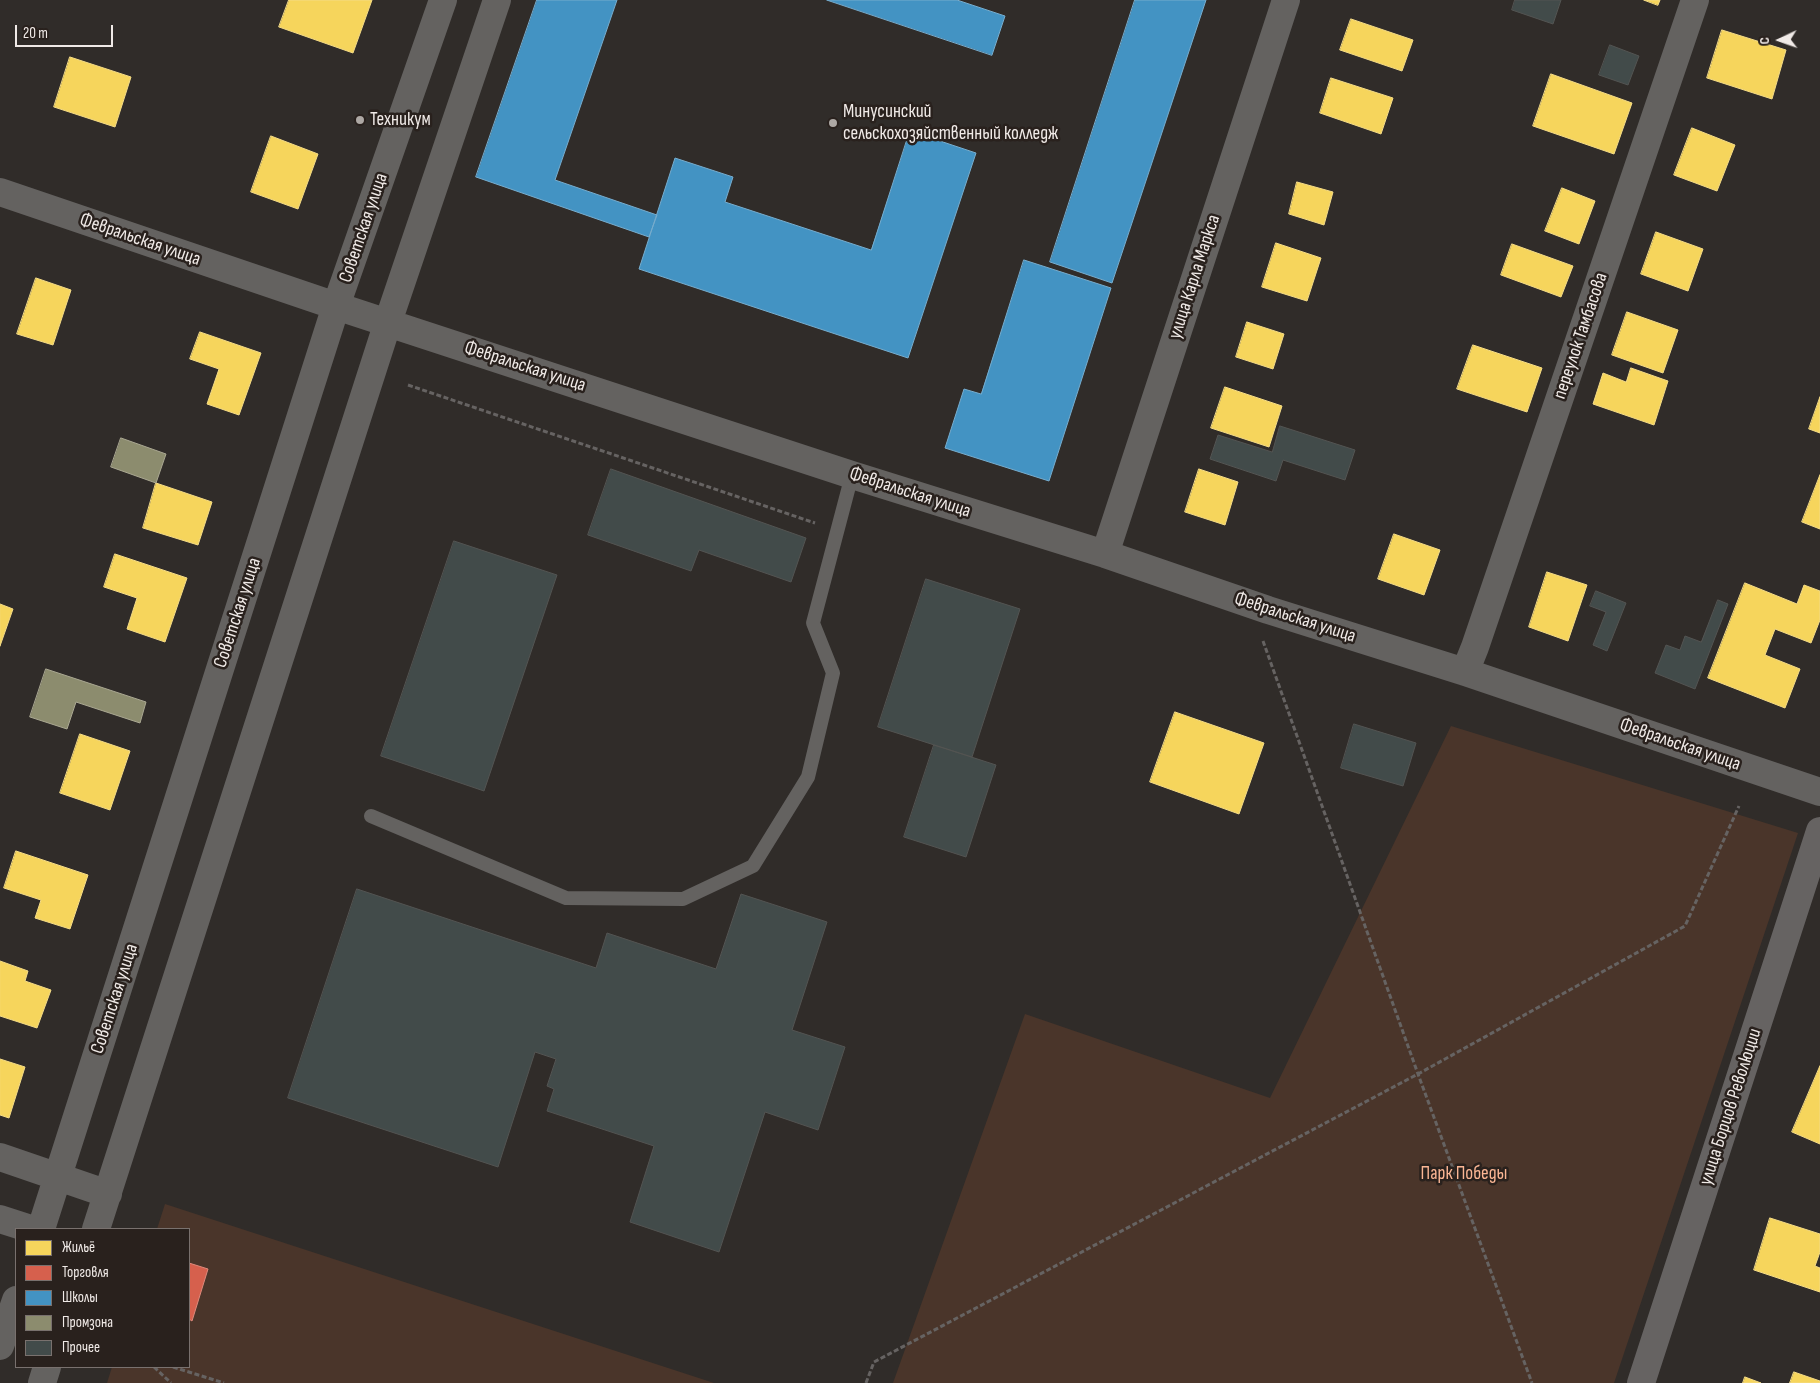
<!DOCTYPE html>
<meta charset="utf-8">
<style>
body{margin:0}
#map{position:relative;width:1820px;height:1383px;overflow:hidden;background:#302c29;font-family:"Sofia Sans Condensed",sans-serif}
canvas{display:block}
.legend{position:absolute;left:15px;top:1228px;width:175px;height:140px;box-sizing:border-box;background:#29211d;border:1px solid #79716e;margin:0;padding:6px 9px;list-style:none;font-size:15px;color:#f0eae7}
.legend li{display:flex;align-items:center;gap:10px;height:25px}
.legend b{width:25px;border:1px solid #79716e}
.north{position:absolute;left:1755px;top:15px;width:50px;height:50px;-webkit-text-stroke:4px #29211d;paint-order:stroke;rotate:267deg;font-size:14px;font-weight:700;line-height:20px;text-align:center;color:#f0eae7}
.north::after{content:'';display:block;margin:auto;width:18px;height:22px;background:#f0eae7;clip-path:polygon(50% 0,100% 100%,50% 72%,0 100%)}
.scale{position:absolute;left:15px;top:25px;width:98px;height:22px;box-sizing:border-box;border:2px solid #f0eae7;border-top:0;padding-left:6px;font-size:15px;line-height:18px;white-space:nowrap;color:#f0eae7;-webkit-text-stroke:4px #29211d;paint-order:stroke}
</style>
<div id="map">
<canvas width="1820" height="1383"></canvas>
<ul class="legend">
<li><b style="height:14px;background:#f6d55c"></b>Жильё</li>
<li><b style="height:14px;background:#d6604d"></b>Торговля</li>
<li><b style="height:14px;background:#4393c3"></b>Школы</li>
<li><b style="height:14px;background:#8c8c6e"></b>Промзона</li>
<li><b style="height:14px;background:#424b4a"></b>Прочее</li>
</ul>
<div class="north">С</div>
<div class="scale">20 m</div>
</div>
<script>
const g = document.querySelector('canvas').getContext('2d');
g.lineJoin = 'round';
function paint(path, color) { g.fillStyle = color; g.fill(path, 'evenodd'); }
function trace(path, color, width, dash) { g.strokeStyle = color; g.lineWidth = width; g.lineCap = dash ? 'butt' : 'round'; g.setLineDash(dash || []); g.stroke(path); }
function label(font, color, halo, rows, align = 'center') {
  g.font = font + ' "Sofia Sans Condensed",sans-serif'; g.lineWidth = 5; g.setLineDash([]); g.textBaseline = 'middle'; g.strokeStyle = halo; g.fillStyle = color; for (const [text, x, y, turn = 0] of rows) {
    g.save(); g.translate(x, y); g.rotate((+turn || 0) * Math.PI / 180); g.textAlign = isNaN(turn) ? turn : align; if (halo) g.strokeText(text, 0, 0); g.fillText(text, 0, 0); g.restore();
  }
}
const green = new Path2D(`
 M1451,726L1798,833L1614,1383H893L1025,1014L1270,1098Z
 M165,1204L714,1383H107L112,1367H189V1229H157Z`);
const homes = new Path2D(`
 M289,0H372L353,53L279,27Z
 M1644,0H1660L1658,5Z
 M1351,19L1413,40L1402,71L1340,50Z
 M1722,30L1786,50L1772,99L1707,78Z
 M70,57L131,77L115,127L54,107Z
 M1551,74L1632,103L1614,154L1533,126Z
 M1331,78L1393,98L1381,134L1320,113Z
 M1692,128L1735,145L1717,191L1674,175Z
 M271,136L318,154L298,209L251,192Z
 M1297,182L1333,192L1324,225L1289,214Z
 M1562,188L1595,201L1579,244L1545,231Z
 M1656,232L1703,249L1688,291L1641,274Z
 M1276,243L1321,258L1307,301L1262,287Z
 M1512,244L1573,266L1561,297L1501,275Z
 M36,278L71,290L53,345L17,334Z
 M1627,312L1678,330L1663,373L1612,355Z
 M1247,322L1284,334L1273,369L1236,357Z
 M200,332L261,353L239,415L207,404L219,369L190,359Z
 M1473,345L1542,368L1527,412L1457,389Z
 M1631,368L1668,381L1654,425L1593,404L1603,373L1626,382Z
 M1225,387L1282,406L1269,447L1211,428Z
 M1820,397V433L1809,429Z
 M1199,469L1238,482L1225,525L1185,512Z
 M1820,475V529L1802,522Z
 M156,483L212,502L198,545L143,528Z
 M1394,534L1440,550L1424,595L1378,579Z
 M115,554L187,578L165,642L127,629L137,598L104,587Z
 M1547,572L1587,585L1568,641L1529,627Z
 M1745,583L1797,604L1804,585L1820,591V620L1811,643L1775,629L1765,655L1800,669L1785,708L1708,678Z
 M0,604L13,609L0,646Z
 M1175,712L1264,743L1239,814L1150,782Z
 M80,734L130,751L110,810L60,793Z
 M16,851L88,875L70,929L35,918L41,900L4,888Z
 M0,961L28,971L25,981L51,990L37,1028L0,1016Z
 M0,1059L25,1067L9,1118L0,1115Z
 M1820,1066V1144L1792,1132Z
 M1770,1218L1820,1234V1252L1815,1266L1820,1268V1292L1754,1270Z
 M1794,1372L1820,1381V1383H1790Z
 M1745,1377L1761,1383H1743Z`);
const shops = new Path2D(`
 M189,1263L208,1269L192,1321L189,1319Z`);
const schools = new Path2D(`
 M537,0H617L555,180L657,215L649,237L476,177Z
 M827,0H957L1005,16L992,55Z
 M1135,0H1206L1112,283L1050,262Z
 M910,131L976,153L908,358L639,269L675,158L733,177L725,202L871,250Z
 M1024,260L1111,288L1049,481L945,448L964,389L981,394Z`);
const industry = new Path2D(`
 M121,438L166,454L156,483L111,467Z
 M46,669L146,702L140,723L76,702L67,729L30,717Z`);
const building = new Path2D(`
 M1515,0H1561L1553,24L1512,10Z
 M1610,45L1639,56L1628,85L1599,75Z
 M1280,426L1355,450L1345,480L1283,460L1276,481L1210,459L1218,435L1272,452Z
 M611,469L806,538L791,582L699,550L691,571L588,535Z
 M454,541L557,575L484,791L381,756Z
 M926,579L1020,609L972,757L878,727Z
 M1596,591L1626,603L1607,651L1593,645L1606,612L1590,606Z
 M1718,600L1728,604L1695,689L1655,673L1666,645L1680,650L1685,636L1701,642Z
 M1354,724L1416,743L1403,786L1341,768Z
 M934,745L996,765L966,857L904,837Z
 M357,889L596,968L607,933L716,969L741,894L827,922L792,1030L845,1047L818,1130L765,1112L719,1252L630,1222L654,1146L547,1111L554,1089L547,1086L556,1059L535,1052L498,1167L288,1098Z`);
const path = new Path2D(`
 M408,385L815,523
 M1263,641L1418,1074L1532,1383
 M154,1367L171,1383
 M173,1367L224,1383
 M866,1383L874,1362L1418,1074L1685,926L1739,806`);
const lane = new Path2D(`
 M371,816L566,898L683,899L753,866L808,777L833,673L813,623L852,475`);
const street = new Path2D(`
 M0,192L336,306L852,475L1105,554L1268,610L1465,672L1820,792
 M1105,554L1286,0
 M1465,672L1475,647L1695,0
 M0,1157L108,1194
 M0,1219L31,1229
 M41,1229L336,306L443,0
 M96,1229L388,322L497,0
 M0,1346L16,1300
 M42,1383L47,1367`);
const secondary = new Path2D(`
 M1641,1383L1820,831`);
const markers = [
 [360,120,5,"#ada8a4"],
 [833,123,5,"#ada8a4"]
];
const poiNames = [
 ["Минусинский",843,112],
 ["сельскохозяйственный колледж",843,134],
 ["Техникум",370,120]
];
const streetNames = [
 ["Советская улица",364,228,-71],
 ["Февральская улица",140,240,19],
 ["улица Карла Маркса",1195,277,-72],
 ["переулок Тамбасова",1581,336,-71],
 ["Февральская улица",525,367,18],
 ["Февральская улица",910,493,18],
 ["Советская улица",238,613,-72],
 ["Февральская улица",1295,618,18],
 ["Февральская улица",1680,745,19],
 ["Советская улица",115,999,-72],
 ["улица Борцов Революции",1731,1107,-72]
];
const parkNames = [
 ["Парк Победы",1464,1174]
];
paint(green, '#4a352a');
paint(homes, '#f6d55c');
trace(homes, '#f4db86', 1);
paint(shops, '#d6604d');
trace(shops, '#de897b', 1);
paint(schools, '#4393c3');
trace(schools, '#77adce', 1);
paint(industry, '#8c8c6e');
trace(industry, '#aaa892', 1);
paint(building, '#424b4a');
trace(building, '#535452', 1);
trace(path, '#666362', 3, [5, 2.5]);
trace(lane, '#646260', 14);
trace(street, '#646260', 28);
trace(secondary, '#666362', 28);
for (const [x, y, r, color] of markers) { const dot = new Path2D(); dot.arc(x, y, r, 0, 2 * Math.PI); g.fillStyle = color; g.fill(dot); trace(dot, '#29211d', 2); }
label('19px', '#f0eae7', '#29211d', poiNames, 'left');
label('19px', '#f0eae7', '#29211d', streetNames);
label('19px', '#fbb694', '#29211d', parkNames);
</script>
